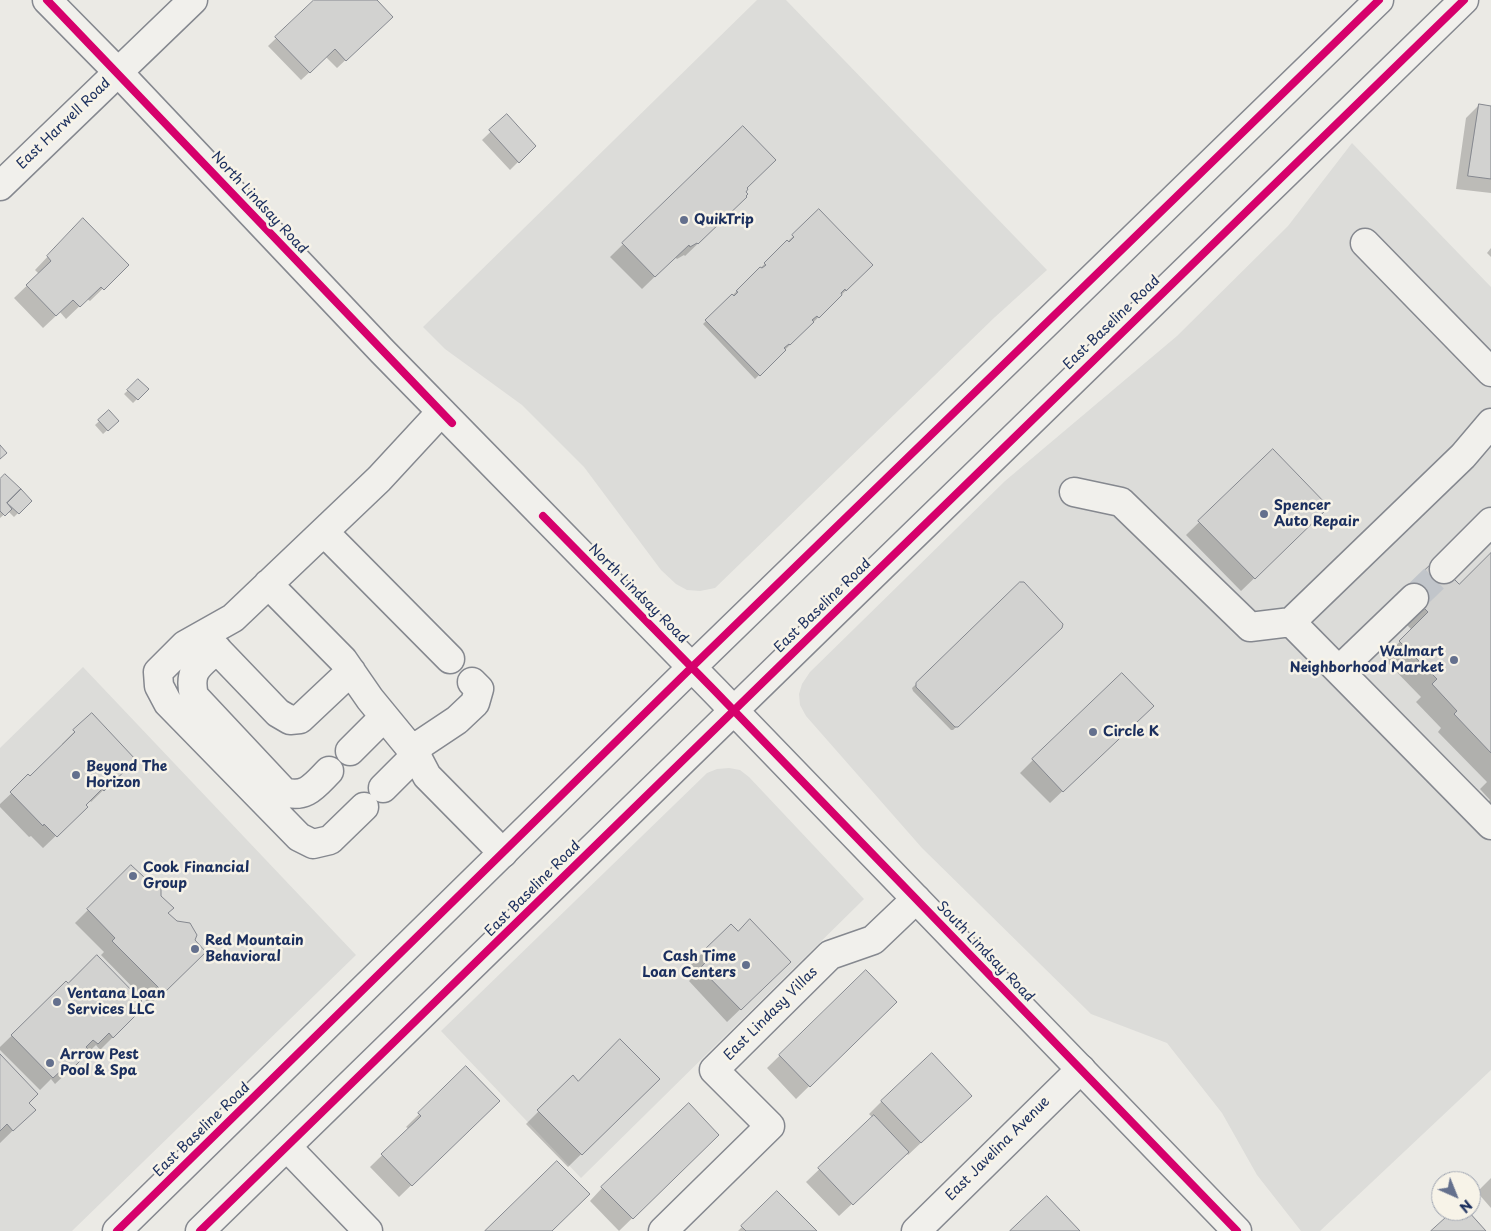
<!DOCTYPE html>
<style>
body{margin:0}
#map{position:relative;width:1491px;height:1231px;overflow:hidden;background:#ebeae5;font-family:"Playpen Sans",sans-serif}
canvas{display:block}
.north{position:absolute;left:1431px;top:1171px;width:50px;height:50px;box-sizing:border-box;background:#f7f3e8;border:1px solid #9fa5b1;border-radius:50%;rotate:136deg;font-size:14px;font-weight:700;line-height:20px;text-align:center;color:#1b2f5e}
.north::after{content:'';display:block;margin:auto;width:18px;height:22px;background:#64708d;clip-path:polygon(50% 0,100% 100%,50% 72%,0 100%)}
</style>
<div id="map">
<canvas width="1491" height="1231"></canvas>
<div class="north">N</div>
</div>
<script>
const g = document.querySelector('canvas').getContext('2d');
g.lineJoin = 'round';
function paint(path, color) { g.fillStyle = color; g.fill(path, 'evenodd'); }
function trace(path, color, width, dash) { g.strokeStyle = color; g.lineWidth = width; g.lineCap = dash ? 'butt' : 'round'; g.setLineDash(dash || []); g.stroke(path); }
function label(font, color, halo, rows, align = 'center') {
  g.font = font + ' "Playpen Sans",sans-serif'; g.lineWidth = 5; g.setLineDash([]); g.textBaseline = 'middle'; g.strokeStyle = halo; g.fillStyle = color; for (const [text, x, y, turn = 0] of rows) {
    g.save(); g.translate(x, y); g.rotate((+turn || 0) * Math.PI / 180); g.textAlign = isNaN(turn) ? turn : align; if (halo) g.strokeText(text, 0, 0); g.fillText(text, 0, 0); g.restore();
  }
}
const built = new Path2D(`
 M757,0H786L1047,270L995,317L715,588L700,591L687,590L676,584L661,570L584,467L522,405L445,349L423,327Z
 M1352,143L1491,287V1070L1320,1231H1301L1257,1175L1222,1113L1167,1043L1091,1014L922,848L806,716L800,705L799,694L802,684L810,672L1005,481L1177,336L1288,226Z
 M83,667L356,955L72,1231H0V748Z
 M729,768L740,770L749,777L864,899L581,1178L441,1031L707,773L717,769Z`);
const shadow = new Path2D(`
 M316,0H375L383,25L337,68L326,57L301,80L268,46Z
 M1479,105L1491,107V193L1456,189L1466,118Z
 M507,116L526,154L510,170L482,140Z
 M743,127L745,188L733,210L685,256L684,255L677,259L675,257L642,289L610,257Z
 M819,211L872,265L755,379L703,324Z
 M70,233L127,265L90,301L87,299L66,319L60,312L43,328L14,298L39,274L35,270Z
 M1491,248V257L1487,253Z
 M138,381L147,389L133,403L124,394Z
 M109,412L117,421L103,434L95,425Z
 M1273,450L1328,507L1241,591L1186,535Z
 M0,481L30,501L14,517L8,511L0,518Z
 M1491,555V808L1487,803L1490,800L1480,789L1487,782L1438,732L1441,728L1416,702L1421,697L1383,658L1412,630L1389,607L1459,586Z
 M1021,584L1061,627L953,730H951L913,691L912,688Z
 M92,714L134,760L91,802L89,800L84,805L86,807L43,848L31,836L29,837L0,807V804L63,745L62,744Z
 M1139,718L1050,803L1020,773L1033,760Z
 M131,867L160,896L167,913L204,952L150,1005L101,955L104,952L75,923Z
 M731,925L777,974L727,1022L689,981L698,972L691,964Z
 M866,971L895,1002L796,1099L767,1068Z
 M66,983L129,1012L134,1016L100,1050L96,1045L55,1084L51,1079L40,1090L0,1050V1047Z
 M0,1056L28,1103L34,1110L0,1143Z
 M466,1068L486,1113L399,1197L370,1167L409,1129L406,1127Z
 M573,1077L578,1082L658,1079L568,1167L526,1124Z
 M882,1101L958,1108L908,1155L906,1153L839,1216L806,1182L873,1118L869,1114Z
 M718,1135L619,1231L590,1201L602,1188Z
 M1491,1178V1208L1477,1192Z
 M777,1192L815,1231H738Z`);
const building = new Path2D(`
 M314,0H377L393,17L346,61L335,49L310,73L275,37Z
 M1479,104L1491,106V179L1468,176Z
 M507,114L536,146L519,163L489,130Z
 M743,126L776,160L747,188L748,189L746,192L748,194L746,196L747,197L698,244L697,243L690,247L689,245L655,277L622,243Z
 M819,209L873,265L846,291L845,289L841,293L842,295L819,318L817,316L812,320L814,322L790,345L789,344L784,348L786,350L760,376L705,320L732,294L734,296L738,292L736,291L760,267L762,268L766,265L764,263L787,240L789,242L794,237L792,235Z
 M83,218L129,265L104,290L101,287L80,307L73,300L56,316L26,285L51,261L47,256Z
 M138,379L149,389L138,400L127,390Z
 M109,410L119,421L108,431L98,420Z
 M0,445L7,453L0,459Z
 M1273,449L1329,507L1255,579L1198,521Z
 M5,474L21,489L7,503L12,509L5,516L0,511V479Z
 M21,489L32,501L19,514L7,503Z
 M1491,553V753L1454,714L1457,711L1432,684L1437,679L1399,641L1428,612L1405,589L1435,560L1459,584Z
 M1020,582H1024L1063,624L1062,628L958,727H955L916,687V683Z
 M1122,673L1154,706L1063,792L1032,759Z
 M92,713L136,760L104,791L102,789L86,805L88,807L57,837L44,824L43,826L10,792L28,774L30,776L75,732L73,730Z
 M131,865L144,877L154,879L161,886V896L174,908L168,913L177,921L190,923L197,935L195,940L206,952L164,993L112,941L115,938L87,909Z
 M750,919L791,962L741,1010L700,968L710,958L703,951L731,924L738,931Z
 M97,955L142,1001L131,1012L135,1016L113,1038L109,1033L98,1044L93,1040L86,1047L90,1051L69,1072L64,1068L53,1078L11,1035L66,981L68,983Z
 M866,970L897,1002L810,1087L779,1055Z
 M620,1039L660,1079L582,1155L537,1110L573,1075L578,1081Z
 M932,1053L972,1096L921,1143L881,1101Z
 M0,1054L38,1094L29,1103L36,1110L13,1131L7,1124L0,1131Z
 M466,1066L500,1101L412,1186L381,1154L421,1116L418,1113Z
 M689,1103L719,1135L633,1219L601,1187Z
 M874,1115L909,1152L853,1205L818,1168Z
 M557,1161L590,1194L552,1231H485Z
 M777,1191L817,1231H746L741,1226Z
 M1047,1196L1080,1231H1010Z
 M1453,1211H1468L1486,1231H1431Z`);
const minorTunnel = new Path2D(`
 M1414,598L1444,569`);
const minor = new Path2D(`
 M0,186L193,0
 M1365,243L1491,372
 M1074,492L1121,502L1250,627L1291,622L1491,825
 M324,532L450,659
 M1444,569L1491,522
 M268,584L343,660L370,699L416,755L427,776L503,853
 M1291,622L1463,456L1491,423
 M204,636L278,713L290,720L300,719L351,671
 M217,649C199,666 188,669 194,696L284,792C306,799 315,785 329,771
 M1339,670L1414,598
 M350,751L384,717
 M383,788L416,755L421,744L457,720L475,703L479,689L472,682
 M364,807L330,840L313,844L299,837L168,703L159,686L158,672L185,645L233,618L379,479L441,412
 M287,1147L368,1231
 M663,1231L770,1126L714,1070L830,955L873,940L916,899
 M916,1231L1081,1069`);
const major = new Path2D(`
 M47,0L118,72L382,351L714,690L1237,1231
 M117,1231L692,667L1379,0
 M200,1231C623,822 1040,408 1464,0`);
const cycleway = new Path2D(`
 M47,0L452,423
 M543,516L714,690L1237,1231
 M117,1231L692,667L1379,0
 M200,1231C623,822 1040,408 1464,0`);
const markers = [
 [684,220,5,"#64708d"],
 [1264,514,5,"#64708d"],
 [1454,660,5,"#64708d"],
 [1093,732,5,"#64708d"],
 [76,775,5,"#64708d"],
 [133,876,5,"#64708d"],
 [195,949,5,"#64708d"],
 [746,965,5,"#64708d"],
 [57,1002,5,"#64708d"],
 [50,1063,5,"#64708d"]
];
const streetNames = [
 ["East Harwell Road",64,124,-44],
 ["North Lindsay Road",259,203,47],
 ["East Baseline Road",1112,323,-44],
 ["North Lindsay Road",638,594,45],
 ["East Baseline Road",823,606,-44],
 ["East Baseline Road",533,889,-45],
 ["South Lindsay Road",985,952,46],
 ["East Lindasy Villas",771,1014,-45],
 ["East Baseline Road",202,1130,-44],
 ["East Javelina Avenue",998,1149,-45]
];
const poiNames = [
 ["QuikTrip",694,220],
 ["Spencer",1274,506],
 ["Auto Repair",1274,522],
 ["Walmart",1444,652,"right"],
 ["Neighborhood Market",1444,668,"right"],
 ["Circle K",1103,732],
 ["Beyond The",86,767],
 ["Horizon",86,783],
 ["Cook Financial",143,868],
 ["Group",143,884],
 ["Red Mountain",205,941],
 ["Behavioral",205,957],
 ["Cash Time",736,957,"right"],
 ["Loan Centers",736,973,"right"],
 ["Ventana Loan",67,994],
 ["Services LLC",67,1010],
 ["Arrow Pest",60,1055],
 ["Pool & Spa",60,1071]
];
paint(built, '#dcdcd9');
paint(shadow, '#0003');
paint(building, '#d2d2d0');
trace(building, '#85888f', 1);
trace(minorTunnel, '#c1c5ca', 28, [28, 14]);
trace(minor, '#85888f', 31);
trace(major, '#85888f', 31);
trace(minor, '#f1f0ec', 28);
trace(major, '#f1f0ec', 28);
trace(cycleway, '#d6006c', 8);
for (const [x, y, r, color] of markers) { const dot = new Path2D(); dot.arc(x, y, r, 0, 2 * Math.PI); g.fillStyle = color; g.fill(dot); trace(dot, '#f7f3e8', 2); }
label('14px', '#1b2f5e', '#f7f3e8', streetNames);
label('bold 14px', '#1b2f5e', '#f7f3e8', poiNames, 'left');
</script>
